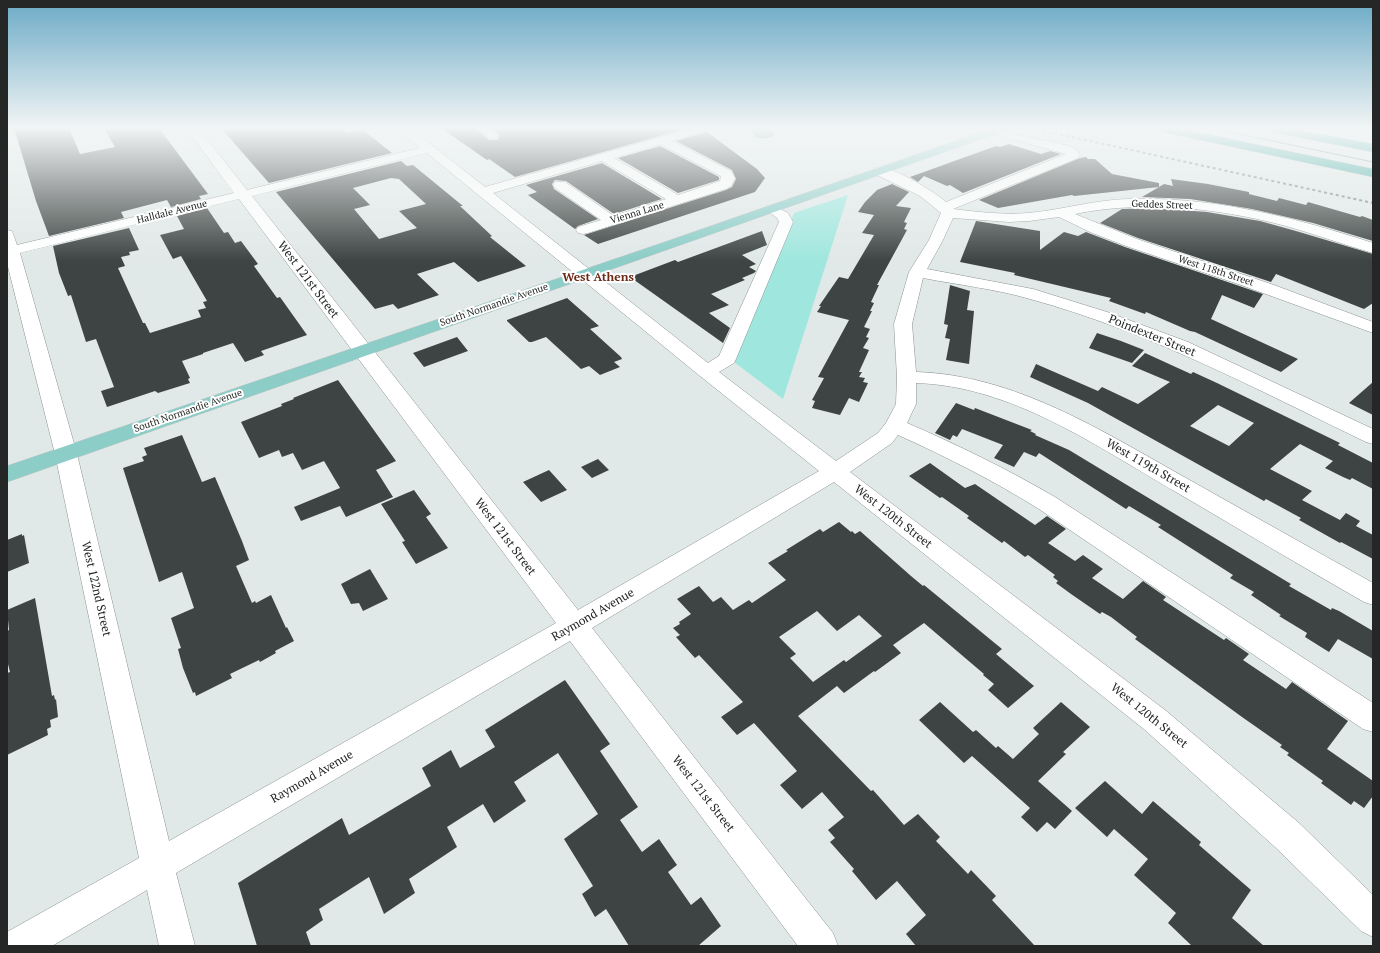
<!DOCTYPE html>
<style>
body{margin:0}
#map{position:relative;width:1380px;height:953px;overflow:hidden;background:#e1e9e8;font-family:"PT Serif",serif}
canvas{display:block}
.frame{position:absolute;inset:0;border:8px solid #242726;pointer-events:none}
</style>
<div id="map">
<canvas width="1380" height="953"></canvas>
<div class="frame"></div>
</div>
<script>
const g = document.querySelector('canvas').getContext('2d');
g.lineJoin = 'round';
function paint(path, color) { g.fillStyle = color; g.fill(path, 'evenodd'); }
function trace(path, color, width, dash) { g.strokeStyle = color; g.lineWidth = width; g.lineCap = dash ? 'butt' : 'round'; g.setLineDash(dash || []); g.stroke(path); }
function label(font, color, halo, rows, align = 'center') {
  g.font = font + ' "PT Serif",serif'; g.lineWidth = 4; g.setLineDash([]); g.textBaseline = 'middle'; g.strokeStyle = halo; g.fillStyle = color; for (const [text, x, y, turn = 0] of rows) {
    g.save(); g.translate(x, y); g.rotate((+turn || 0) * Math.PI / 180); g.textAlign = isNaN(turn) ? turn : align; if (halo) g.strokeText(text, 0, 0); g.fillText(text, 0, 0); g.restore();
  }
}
const green = new Path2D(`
 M848,195L783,399L734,362L794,213Z`);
const water = new Path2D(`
 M750,128H770L774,135L766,138L756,137Z`);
const building = new Path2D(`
 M14,128H69L80,154L115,147L104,128H159L208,194L199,196L201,199L171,207L167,200L121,212L124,218L49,236L36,201Z
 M221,128H345V133L362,129L392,153L269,183Z
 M441,128H475L489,140H497L500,136L492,128H688L515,177L489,159L487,160Z
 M707,132L757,169L765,178L755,192L598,244L584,235L726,190L732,187L736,179L732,170L676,141Z
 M1009,144L1041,154L1050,151L1061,154L963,193L950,185L947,186L924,176L918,182L910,177L996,146L1000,147Z
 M660,146L719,177V180L678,193L618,158Z
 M1086,157L1088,159H1095L1112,174L1159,183V187L1164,184L1173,186L1171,179L1208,184L1249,192V194L1277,201L1279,198L1306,205L1308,202L1360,217L1362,216L1373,220V241L1313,223L1252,209L1190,199L1142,197L1159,187L1074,196L1072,195L998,208L979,200L1080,158Z
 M401,161L407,166L413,165L463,206H460L492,236L490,237L526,266L478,282L454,262L417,274L439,295L398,309L393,304L375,309L276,192ZM391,178L399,179L426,204L399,211L417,228L379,239L354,209L370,205L353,188Z
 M602,163L662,199L614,214L566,181L555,180L552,184L554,189L598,219L578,226L575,229L528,195L537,192L526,185Z
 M892,184L909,192L896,206L911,208L904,222L907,223L904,229L907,230L877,285H879L871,302L874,303L870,311H872L864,327L870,329L866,337L869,338L863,348L869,350L859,372H862L859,377L865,378L863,382L868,383L859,402L849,398L840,415L812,408L815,401L812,400L824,378L818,377L849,320L817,312L821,306H819L839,277L848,279L874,235L862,233L874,215L858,212L865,202L877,190Z
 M207,208L224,233L228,232L235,243L241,241L258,264L254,266L277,298L280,297L307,335L261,351L264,355L245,362L233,343L203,353V354L182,361L190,378L188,379L190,383L158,393L155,391L107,407L101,391L114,387L96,339L86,342L71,295L68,296L59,273L53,246L129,228L139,250L129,252L130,255L121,257L125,266L118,268L143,323H145L150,333L201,317L198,310L206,308L203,302L207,301L181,256L173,259L160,235L184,229L177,216Z
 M1154,208L1207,212L1260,221L1296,231L1373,254V303L1364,309L1276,274L1271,282L1138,238L1100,223L1122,209Z
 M976,221L1040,231V250L1064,232L1078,236L1086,232L1125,247L1263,294L1254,308L1222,295L1211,319L1298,359L1281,372L1195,332L1190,331L1146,312L1145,314L1109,301L1111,298L1014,275L1015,273L960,262Z
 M762,231L767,245L742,255L756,264L749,267L756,271L754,273L742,278L745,280L711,294L729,305L709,313L730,328L723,343L630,277L675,260L678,262Z
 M950,285L970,291L967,310L974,311L969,364L946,360L950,339L945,338L948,325L944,324Z
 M567,298L599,326L590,329L621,357L622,359L614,362L620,367L600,375L589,366L581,369L546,337L532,342H529L507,321V320Z
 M1097,333L1121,341L1144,350L1132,363L1089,348Z
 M457,337L468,351L424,367L413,353Z
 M1145,353L1191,374L1193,372L1217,383L1340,443L1338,445L1373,463V489L1352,478L1350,480L1343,477L1325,468L1333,461L1300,444L1270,469L1312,491L1302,500L1340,520L1346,513L1360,521L1356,526L1373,535V559L1341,542L1340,543L1299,520L1301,518L1266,499L1264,501L1088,403L1030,377L1036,364L1098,391L1102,387L1138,404L1170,382L1132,366ZM1218,405L1254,423L1229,446L1190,426Z
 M338,380L396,461L376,470L393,497L346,517L340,506L301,521L294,507L340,488L324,461L302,470L293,453L282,457L279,450L259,458L241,422L282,406L281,404L294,399L293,398Z
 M1373,382V415L1349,403Z
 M956,403L974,410L975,408L1032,430L1030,431L1036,434L1035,435L1069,450L1291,584L1289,586L1331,610L1332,608L1339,611L1373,631V659L1338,639L1329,652L1305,637L1307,633L1279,616L1281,615L1251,595L1254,592L1230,578L1233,575L1158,527L1161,525L1129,506L1126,509L1039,453L1036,457L1024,452L1014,467L994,458L1003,445L962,429L957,437L953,435L950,440L935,433Z
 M182,435L202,482L215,477L242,541L249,560L236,566L252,603L255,601L256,603L271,595L286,628L287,627L294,641L275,651L276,653L260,662L259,660L230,674L232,678L196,696L195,692L193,693L183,668L178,649L181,648L171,618L194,608L182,572L159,582L123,468L144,461L142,457L147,455L144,448Z
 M598,459L609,470L592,478L581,467Z
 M930,463L965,488L975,484L1035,525L1047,516L1066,529L1048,543L1075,561L1083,555L1103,569L1092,578L1123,599L1143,581L1166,597L1163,600L1224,640L1226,638L1249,654L1243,660L1286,689L1292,682L1348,721L1327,749L1373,781V796L1364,808L1354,801L1351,805L1321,783L1323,781L1287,755L1289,753L1280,747L1282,745L1242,717L1135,639L1137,637L1111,617L1102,612L1100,614L1071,594L1056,583L1058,581L1053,577L1055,575L1028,555L1025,557L1004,541L1002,543L967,518L969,516L942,497L940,498L909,476Z
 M549,470L567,490L541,502L523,482Z
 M414,490L431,514L426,517L448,548L416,564L402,542L405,541L381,504Z
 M839,522L851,532L852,531L855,534L860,531L911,576L923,586L924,585L1002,649L996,654L1034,686L1008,708L988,690L994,684L983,675L984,674L924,623L893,645L901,653L875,672L874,671L844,693L837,686L798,716L871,791L873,790L904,825L918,814L940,837L936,841L968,874L971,870L996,896L992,900L1035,946H916L906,934L926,915L897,881L876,900L852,871L854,869L830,842L835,838L828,830L844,817L822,792L802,809L780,785L797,771L754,723L737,735L721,717L743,702L699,655L695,658L676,637L680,635L673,628L680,624L679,622L691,614L677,599L699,586L713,602L721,597L733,610L749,600L752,603L786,580L768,563L788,551L786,550L820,529L823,532ZM817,611L837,631L859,615L882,636L846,662L844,660L813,682L790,658L796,654L779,637Z
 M22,534V536L24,535L29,563L7,572V540Z
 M370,569L388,599L363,611L359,603L351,604L341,584Z
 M35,598L52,696L54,695L55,700L56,699L58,717L50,720L51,727L47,729L48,735L7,755V673L10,672L7,660V631L9,630L7,610Z
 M565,680L610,744L600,751L638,807L620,820L642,852L659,839L677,865L668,872L691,905L701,897L721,926L698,946H629L606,909L595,917L582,894L593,886L564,839L598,814L558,753L514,782L526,801L494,823L483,804L447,827L457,847L409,879L415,893L384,914L369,877L319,909L323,920L306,932L311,946H257L238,883L342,818L349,835L431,786L422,768L451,750L460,768L495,747L485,730Z
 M940,702L973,732L976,730L996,748L998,746L1013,759L1039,734L1033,728L1061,702L1090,727L1063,752L1066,754L1038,781L1072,811L1055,829L1047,822L1037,832L1021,817L1030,808L972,756L964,763L919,720Z
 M1105,781L1142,814L1153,801L1201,842L1199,845L1251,890L1232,918L1264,946H1192L1168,923L1176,913L1134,875L1148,859L1114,829L1107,837L1075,808Z`);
const minor = new Path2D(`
 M186,128H198L247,190L420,148L397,128H410L485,187L692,128H710L708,130L672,141L731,171L735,178L731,186L726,189L588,233L583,234L578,233L576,230L578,227L601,220L555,188L553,185L555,182H565L614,216L666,199L602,161L493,193L708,363L719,356L779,222L777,218L765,209L767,206L772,205L788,213L793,222L736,359L734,363L719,372L836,461L878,433L886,423L896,404L897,377L894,324L909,272L929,240L941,213L920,196L875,174L874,171L875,168C891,164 934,192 946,202L1066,154L990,133L988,131L990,129L995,128L1015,134L1069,146L1074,148L1080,155L1078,158L953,209C978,212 1003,215 1028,213C1062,210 1094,200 1127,199C1211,196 1294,217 1373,243V253C1344,245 1315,234 1286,226C1218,208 1144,200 1075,214L1137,239L1274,285L1373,322V333L1241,285L1126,246L1090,232L1059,217L1029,221L1009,222L953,218L943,240L927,269L1033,289L1107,312L1188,342L1373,429V444L1366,442C1256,389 1148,331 1030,299C996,289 959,285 923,278L912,324L916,372C1015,375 1102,431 1186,478C1248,513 1311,548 1373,583V605L1364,602C1301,566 1239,529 1176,492C1096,446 1012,386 916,383V404L907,423C958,445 1007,469 1055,497L1373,703V732L1363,729L1039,509C994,481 947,457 898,435L892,443L850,472L1165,710L1299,823L1373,895V937L1361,931L1275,847L1145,730L834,482L592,628L833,933L838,946H798L570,641L176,873L195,946H159L147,890L52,946H7V932L139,858L55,454L7,263V230L12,231L17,245L234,193ZM660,144L721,176L720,181L678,195L614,158ZM427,153L700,376L819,471L578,610L252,196ZM239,199L556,623L169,841L77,454L20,253Z
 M476,128H490L499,135L497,138H489Z`);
const major = new Path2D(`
 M993,128H1009L1007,130L7,482V466L662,243Z`);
const highway = new Path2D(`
 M1157,128H1178L1373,169V177L1163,132L1159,130Z
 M1266,128H1288L1373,144V152L1272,132L1268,130Z`);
const tram = new Path2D(`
 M1210,128L1373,162`);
const rail = new Path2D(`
 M1031,128L1373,203`);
const farStreetnames = [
 ["Geddes Street",1162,205,2],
 ["Halldale Avenue",172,212,-14],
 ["Vienna Lane",637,213,-17],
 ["West 118th Street",1216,271,18],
 ["South Normandie Avenue",494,305,-19],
 ["South Normandie Avenue",188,411,-19]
];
const farQuarternames = [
 ["West Athens",598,278]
];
const streetNames = [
 ["West 121st Street",308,280,53],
 ["Poindexter Street",1152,336,22],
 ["West 119th Street",1148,466,30],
 ["West 120th Street",893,517,38],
 ["West 121st Street",505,537,53],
 ["West 122nd Street",96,589,77],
 ["Raymond Avenue",593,615,-30],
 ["West 120th Street",1149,716,39],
 ["Raymond Avenue",312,777,-30],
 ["West 121st Street",703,794,52]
];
paint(green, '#9fe7de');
paint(water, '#509c94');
trace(water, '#437973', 1);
paint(building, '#3e4443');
trace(minor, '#8b9291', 1);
trace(major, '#c2c3c2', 1);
trace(highway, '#c2c3c2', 1);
paint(minor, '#fff');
paint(major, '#8ccdc7');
paint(highway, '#3faca2');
trace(tram, '#808584', 1);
trace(rail, '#808584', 2, [3, 3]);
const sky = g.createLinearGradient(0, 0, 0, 261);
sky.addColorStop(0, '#6baac6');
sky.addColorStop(0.49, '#f2f5f5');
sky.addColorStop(1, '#f2f5f500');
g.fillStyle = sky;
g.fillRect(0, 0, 1380, 261);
label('10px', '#242726', '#fff', farStreetnames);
label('bold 12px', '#6d2a17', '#fff', farQuarternames);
label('12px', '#242726', '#fff', streetNames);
</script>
